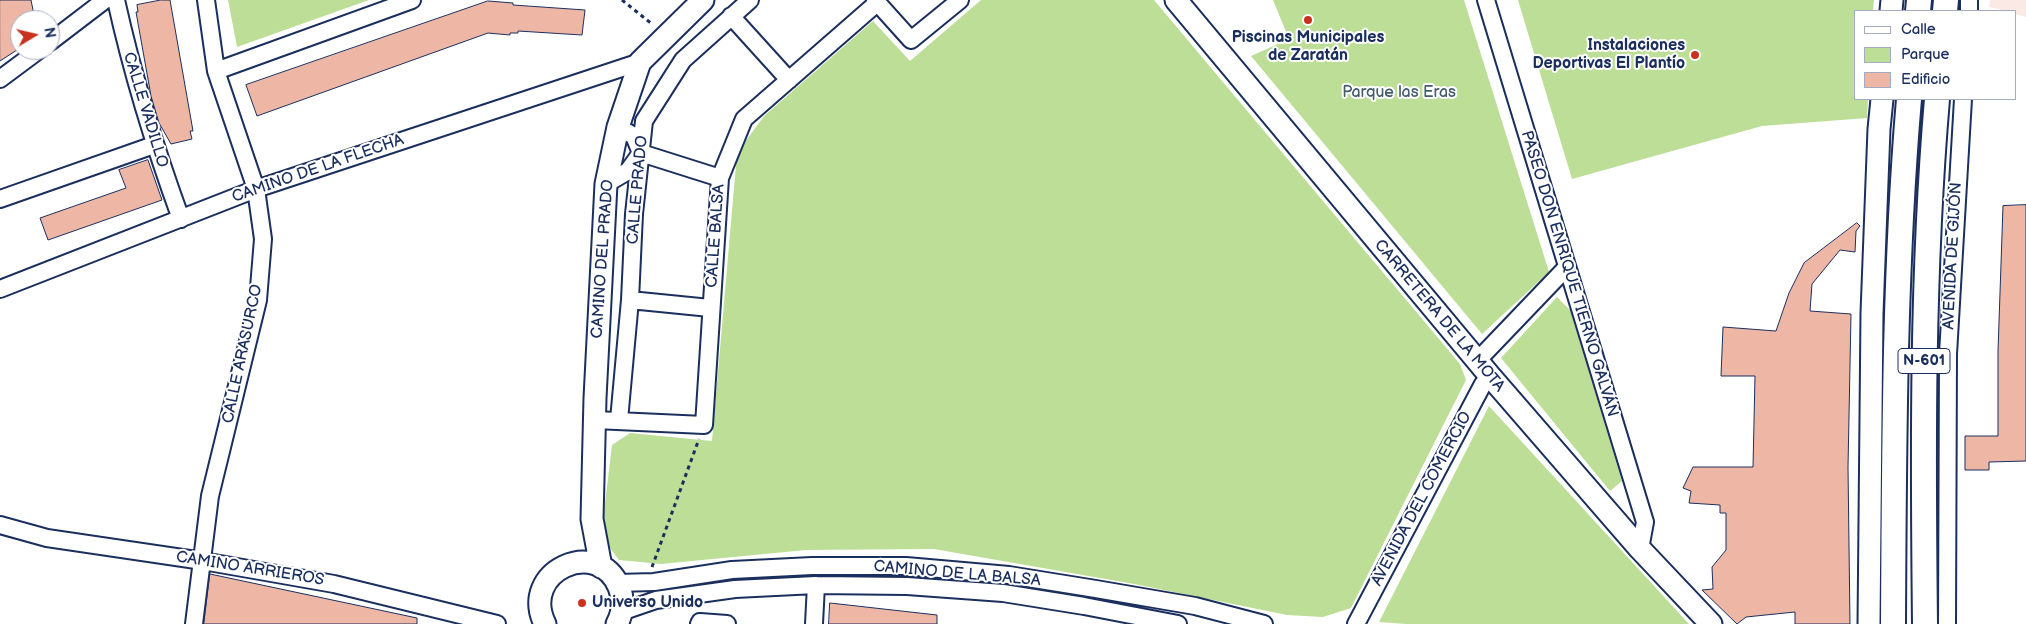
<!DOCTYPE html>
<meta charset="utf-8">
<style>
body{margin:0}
#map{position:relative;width:2026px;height:624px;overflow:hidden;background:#fff;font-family:"Balsamiq Sans",sans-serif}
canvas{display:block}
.legend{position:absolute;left:1854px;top:10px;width:162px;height:90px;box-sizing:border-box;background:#fff;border:1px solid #a4acbf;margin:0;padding:6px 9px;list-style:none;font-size:15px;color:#1b2f5e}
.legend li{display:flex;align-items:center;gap:10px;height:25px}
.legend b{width:25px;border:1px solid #a4acbf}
.north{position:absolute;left:10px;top:10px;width:50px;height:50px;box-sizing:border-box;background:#fff;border:1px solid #a4acbf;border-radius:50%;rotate:81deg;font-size:14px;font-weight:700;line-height:20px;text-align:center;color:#1b2f5e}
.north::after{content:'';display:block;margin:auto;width:18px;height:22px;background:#c8321e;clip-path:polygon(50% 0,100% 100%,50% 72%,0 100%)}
</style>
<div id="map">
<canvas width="2026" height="624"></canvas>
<ul class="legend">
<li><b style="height:6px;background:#fff"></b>Calle</li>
<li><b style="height:14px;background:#bdde97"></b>Parque</li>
<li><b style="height:14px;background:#eeb7a5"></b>Edificio</li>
</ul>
<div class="north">N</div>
</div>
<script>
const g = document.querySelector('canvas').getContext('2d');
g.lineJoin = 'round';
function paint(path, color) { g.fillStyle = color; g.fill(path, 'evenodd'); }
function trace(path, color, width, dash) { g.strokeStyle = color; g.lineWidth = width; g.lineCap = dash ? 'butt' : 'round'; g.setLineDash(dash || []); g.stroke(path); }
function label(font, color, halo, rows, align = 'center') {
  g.font = font + ' "Balsamiq Sans",sans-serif'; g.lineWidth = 4; g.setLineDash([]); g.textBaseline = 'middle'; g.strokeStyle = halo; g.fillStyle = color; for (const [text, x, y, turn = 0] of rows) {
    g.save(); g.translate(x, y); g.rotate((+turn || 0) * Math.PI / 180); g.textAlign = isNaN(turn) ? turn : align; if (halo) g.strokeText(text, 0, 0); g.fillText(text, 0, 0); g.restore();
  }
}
const built = new Path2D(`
 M1990,0H2026V17L2015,14V11H2006L1989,7Z`);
const green = new Path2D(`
 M228,0H369L237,47Z
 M981,0H1154L1460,364L1466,380L1351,608L1323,617L1287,615L1134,584L934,549L806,550L661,564L619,560L601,536L612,445L630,433L712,441L737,153L764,116L873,21L910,61Z
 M1273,0H1464L1549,272L1482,334L1251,56L1289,39Z
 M1518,0H1874L1873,11H1855V99H1868L1867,118L1762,126L1572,179Z
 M1557,297L1570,310L1622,481L1610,491L1501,358Z
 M1489,406L1689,624H1406L1379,622Z`);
const building = new Path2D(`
 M0,0H31L35,20H20V48L0,61Z
 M161,0H170L193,131H190L192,139L171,144L159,123L151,96L136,12H138L137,5Z
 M488,1L513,3V5L585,10L582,35L518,31V33H510V35L488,33L257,116L246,85Z
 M148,160L162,200L48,240L40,218L126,188L119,170Z
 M2026,205V461L1989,462V470H1965V436H1998V351L2003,206Z
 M1857,223L1860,226L1856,231L1855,252L1840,250L1812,284L1810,311L1851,314L1848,467L1850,624H1795V612L1746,617L1737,624L1702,590L1713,589L1712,567L1726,550V513H1720V505L1689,503L1691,491L1683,488L1693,467H1753L1755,376H1721L1723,327L1776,331L1789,293L1804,263Z
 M210,574L417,618V624H204Z
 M830,603L937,615V624H829Z`);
const path = new Path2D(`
 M622,0L652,24
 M652,567L699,439`);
const minor = new Path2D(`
 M116,0C133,77 154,145 181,219
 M875,0L911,40L960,0
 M1486,0L1645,522L1640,549
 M1969,11V0
 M731,16L789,80
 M50,42L105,0
 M216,71L412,0
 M0,79L39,50
 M641,153L720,178
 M606,184L628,171L641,153L634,136L618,127
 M0,199L154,145
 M0,289L256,189L640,62
 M630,300L710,308
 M1477,361L1567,267
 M595,420L704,425L720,178L744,119L877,3
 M619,420L630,300L634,214L644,121L683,60L750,0
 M0,525L47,538L203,561L334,584L497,624
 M617,583L654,582L732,570L812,566H906L1009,575L1096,589L1195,606L1264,624
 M621,612L656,600L735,589L816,585L907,586L1003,593L1084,606L1178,624
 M194,624L210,496L258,300L263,239L256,189L216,71L206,0
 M699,624L700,622L727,624
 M814,624L816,585
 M1356,624L1483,384L1490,376
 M1947,624L1948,354L1963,99`);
const major = new Path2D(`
 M1176,0L1490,376L1640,549L1711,624
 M1891,11L1892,0
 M601,567L592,519L595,398L606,184L618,127L640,62L703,0
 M545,624C519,571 598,536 619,587C624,599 623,613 617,624
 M1869,624L1872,313L1879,129L1882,99`);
const highway = new Path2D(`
 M1918,11L1919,0
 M1945,11L1946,0
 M1893,624C1894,449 1894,274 1909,99
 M1925,624C1923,448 1922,274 1937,99`);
const markers = [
 [1308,20,5,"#c8321e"],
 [1695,55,5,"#c8321e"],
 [582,603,5,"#c8321e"]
];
const shields = [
 [1924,361,52]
];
const shieldNames = [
 ["N-601",1924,361]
];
const poiNames = [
 ["Piscinas Municipales",1308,38],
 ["de Zaratán",1308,56],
 ["Instalaciones",1685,46,"right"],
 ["Deportivas El Plantío",1685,64,"right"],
 ["Universo Unido",592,603,"left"]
];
const parkNames = [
 ["Parque las Eras",1399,93]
];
const streetNames = [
 ["CALLE VADILLO",145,110,73],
 ["CAMINO DE LA FLECHA",318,169,-19],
 ["CALLE PRADO",638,190,-85],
 ["CALLE BALSA",716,236,-86],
 ["AVENIDA DE GIJÓN",1953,256,-87],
 ["CAMINO DEL PRADO",603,259,-86],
 ["PASEO DON ENRIQUE TIERNO GALVÁN",1569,274,73],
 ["CARRETERA DE LA MOTA",1439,316,50],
 ["CALLE ARASURCO",243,354,-78],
 ["AVENIDA DEL COMERCIO",1422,499,-62],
 ["CAMINO ARRIEROS",250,569,9],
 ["CAMINO DE LA BALSA",957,574,5]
];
paint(built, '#fae9e4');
paint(green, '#bdde97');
paint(building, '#eeb7a5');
trace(building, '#1b2f5e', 1);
trace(minor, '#1b2f5e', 20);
trace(major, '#1b2f5e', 25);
trace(highway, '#1b2f5e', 28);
trace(path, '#1b2f5e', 3, [4, 4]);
trace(minor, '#fff', 16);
trace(major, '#fff', 21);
trace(highway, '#fff', 24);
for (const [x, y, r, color] of markers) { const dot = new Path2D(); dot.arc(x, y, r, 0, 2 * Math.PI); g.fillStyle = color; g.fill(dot); trace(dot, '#fff', 2); }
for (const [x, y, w] of shields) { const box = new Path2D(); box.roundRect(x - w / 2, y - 12.5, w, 25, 4); g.fillStyle = '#fff'; g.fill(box); trace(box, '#1b2f5e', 1); }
label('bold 15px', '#1b2f5e', null, shieldNames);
label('bold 16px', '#1b2f5e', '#fff', poiNames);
label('16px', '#445b6c', '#fff', parkNames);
label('16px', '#1b2f5e', '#fff', streetNames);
</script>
